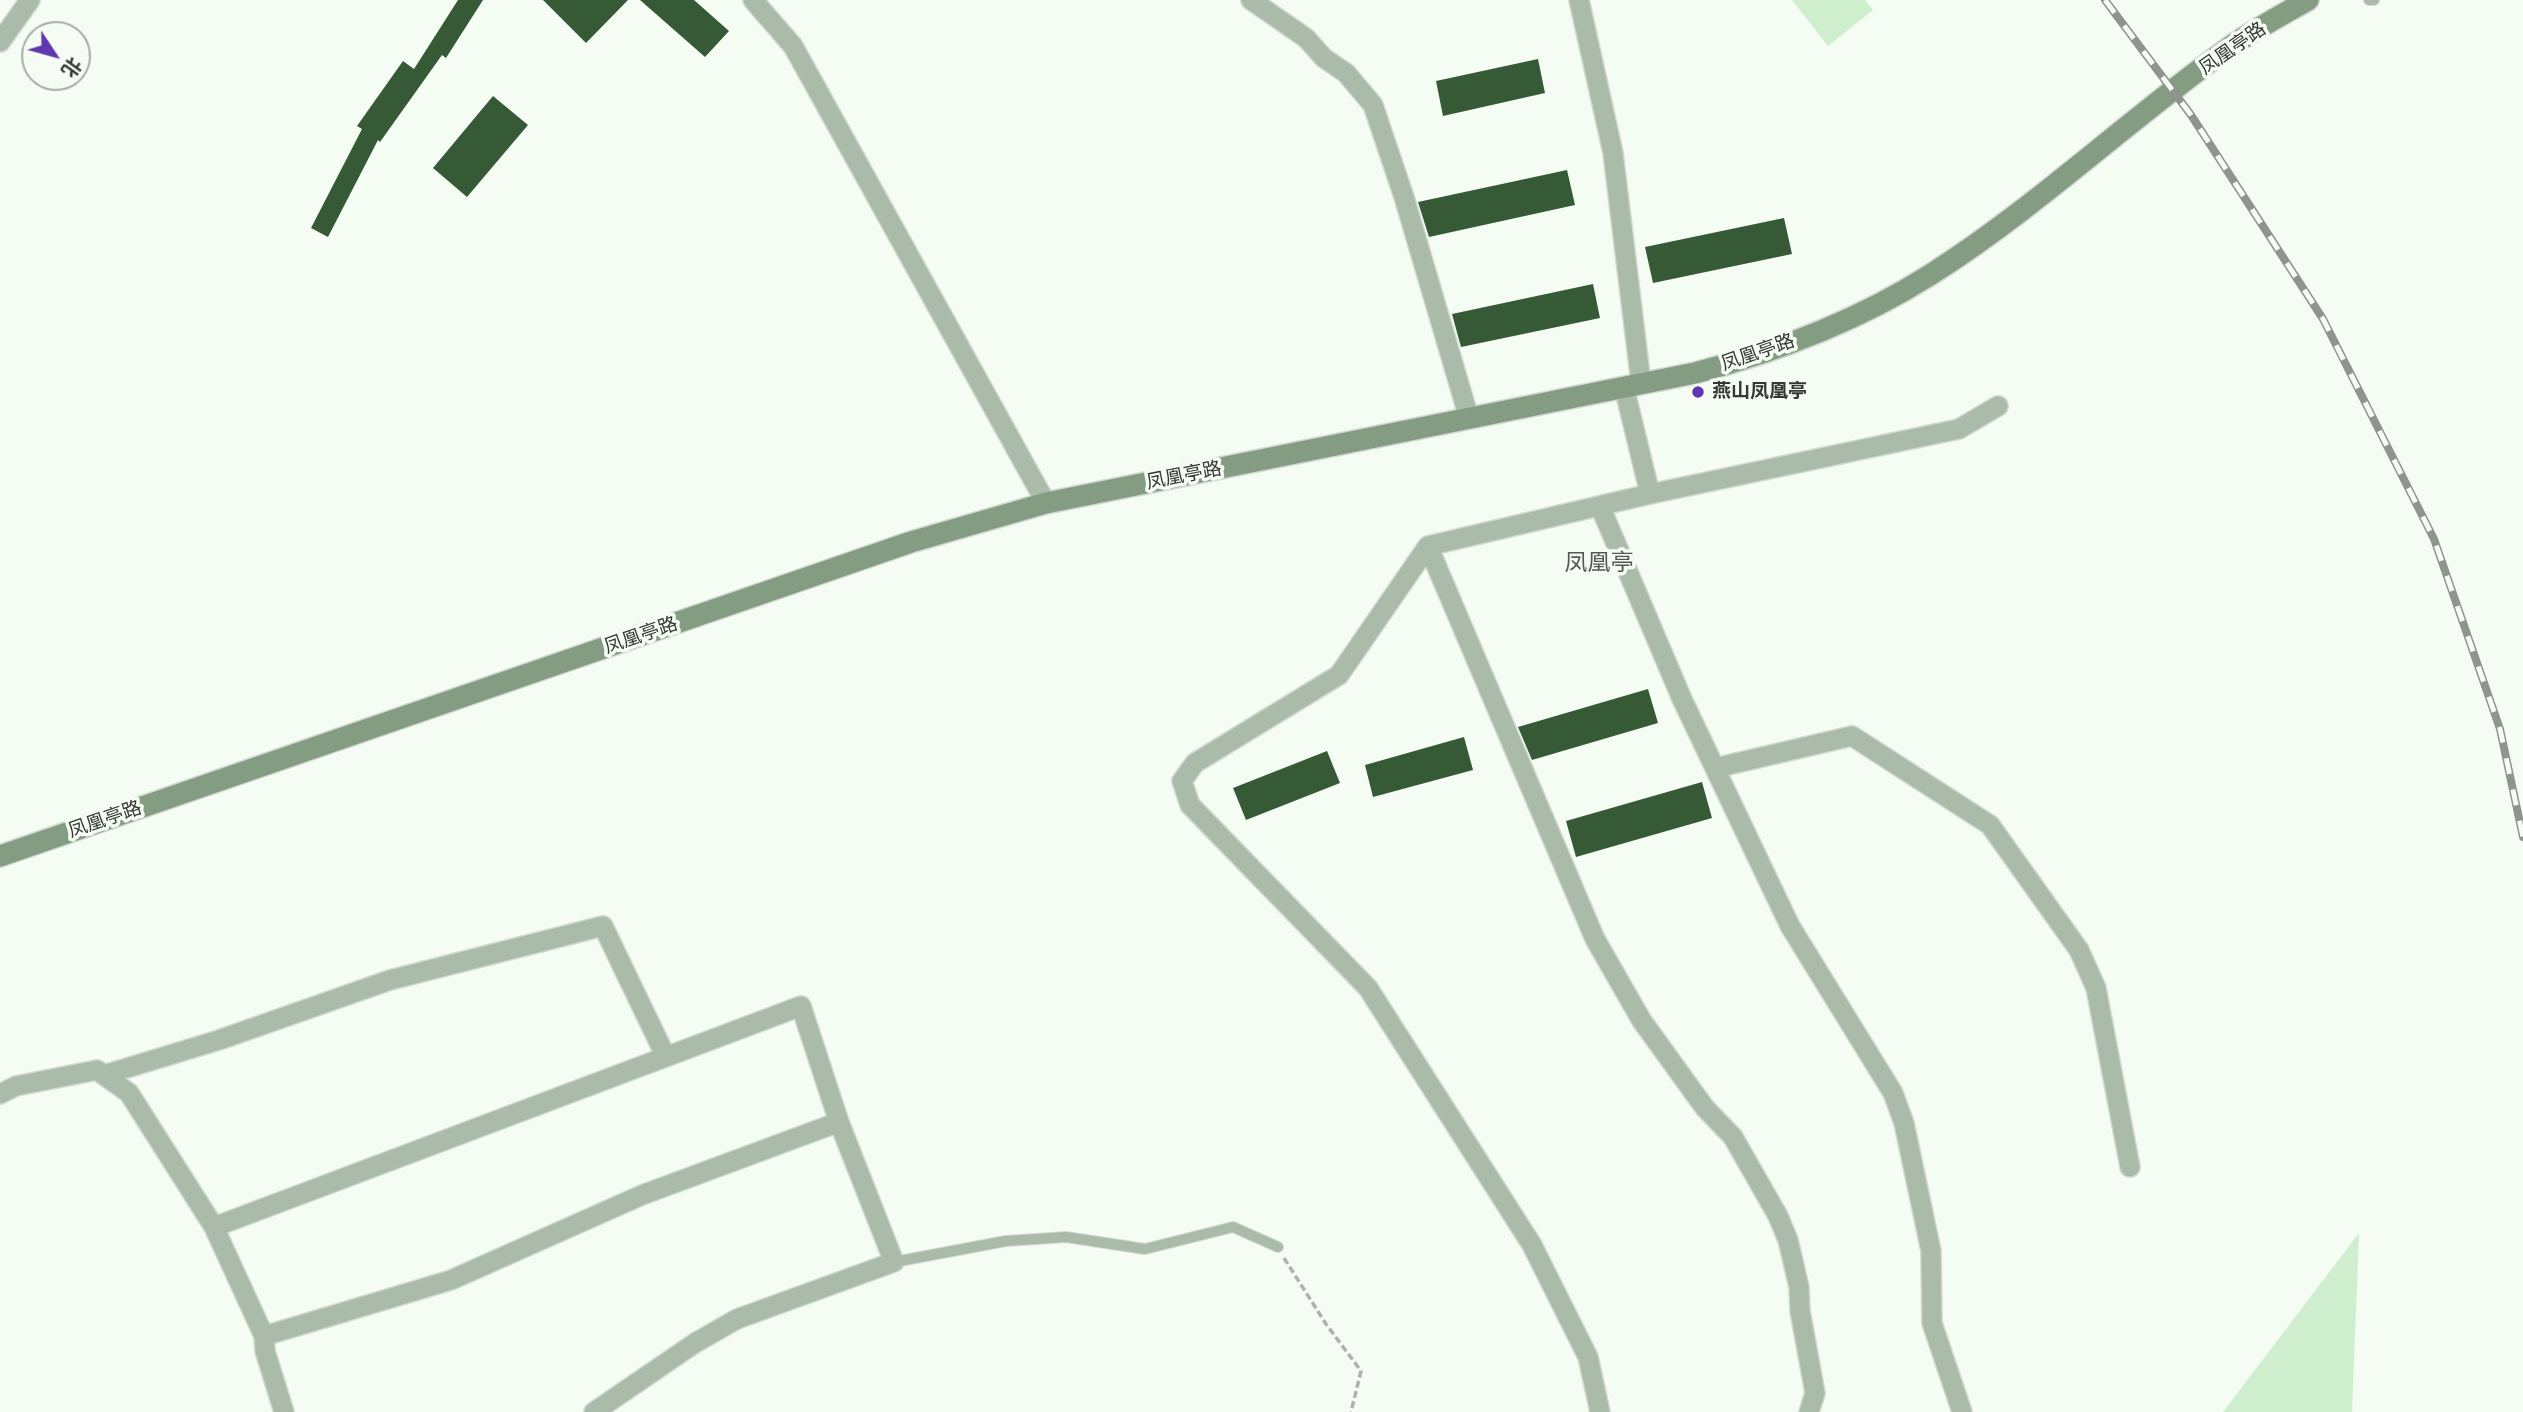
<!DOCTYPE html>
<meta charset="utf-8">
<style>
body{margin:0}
#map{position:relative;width:2523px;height:1412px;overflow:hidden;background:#f4fcf3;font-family:Helvetica,"Noto Sans SC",sans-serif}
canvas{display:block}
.north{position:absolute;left:21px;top:21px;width:70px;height:70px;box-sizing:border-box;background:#f4fcf3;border:2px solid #a7ada6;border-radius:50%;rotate:126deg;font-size:19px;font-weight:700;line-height:28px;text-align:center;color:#343733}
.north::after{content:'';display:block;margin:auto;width:24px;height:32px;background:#6137af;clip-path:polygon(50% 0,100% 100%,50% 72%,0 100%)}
</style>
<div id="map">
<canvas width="2523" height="1412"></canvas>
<div class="north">北</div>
</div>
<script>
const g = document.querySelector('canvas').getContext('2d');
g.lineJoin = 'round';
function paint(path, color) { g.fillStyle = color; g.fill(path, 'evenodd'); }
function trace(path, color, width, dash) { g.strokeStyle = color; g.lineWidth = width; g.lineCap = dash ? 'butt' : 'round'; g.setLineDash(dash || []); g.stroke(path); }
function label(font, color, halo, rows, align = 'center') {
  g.font = font + ' Helvetica,"Noto Sans SC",sans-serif'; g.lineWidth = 7; g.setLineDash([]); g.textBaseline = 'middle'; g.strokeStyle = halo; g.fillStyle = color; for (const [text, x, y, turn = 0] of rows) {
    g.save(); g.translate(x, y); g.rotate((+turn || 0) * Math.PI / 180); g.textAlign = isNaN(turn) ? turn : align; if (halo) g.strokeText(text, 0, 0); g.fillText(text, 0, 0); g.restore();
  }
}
const green = new Path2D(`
 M1792,0H1865L1873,10L1828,46Z
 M2359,1233L2352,1412H2223Z`);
const building = new Path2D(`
 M458,0H483L446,58L442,55L380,142L378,140L328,237L311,228L362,129L357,126L403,61L414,69Z
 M543,0H628L586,43Z
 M640,0H694L729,31L705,57Z
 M1538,59L1545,93L1443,116L1436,81Z
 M493,96L528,125L467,197L433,168Z
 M1567,170L1575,205L1429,237L1418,202Z
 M1784,218L1792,254L1653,283L1645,247Z
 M1593,284L1600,318L1461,347L1452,314Z
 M1648,689L1658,723L1532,760L1518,727Z
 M1464,737L1473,770L1373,797L1365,765Z
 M1327,751L1340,783L1246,820L1233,788Z
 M1702,782L1712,818L1576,857L1566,821Z`);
const path = new Path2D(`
 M1284,1258L1326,1324L1361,1371L1351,1412`);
const lane = new Path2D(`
 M2369,0H2374
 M894,1262L1006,1241L1066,1237L1145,1249L1233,1227L1278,1247`);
const street = new Path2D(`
 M753,0L793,46L1046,503
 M1251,0L1306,38L1324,58L1346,73L1373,105L1404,197L1469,418
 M1579,0L1613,153L1641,383
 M0,42L30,0
 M1650,494L1959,429L1998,406
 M1600,506L1682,699L1790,926L1893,1093L1904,1123L1931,1251L1932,1323L1962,1412
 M1428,546L1595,939L1642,1021L1705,1108L1733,1137L1778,1216L1788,1240L1799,1287L1800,1311L1815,1393L1809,1412
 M1715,768L1852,736L1990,825L2079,950L2096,988L2130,1167
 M104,1075L219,1040L390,980L603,926L666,1057
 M0,1094L16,1086L97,1070L129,1093L214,1227L264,1336L265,1351L284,1412
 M214,1227L801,1006L839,1122L894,1262L737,1319L695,1343L594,1412
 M264,1336L451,1280L642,1195L839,1122
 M1600,1412L1588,1357L1532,1245L1368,988L1190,805L1182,781L1195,763L1339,675L1428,546L1650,494L1624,387`);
const secondary = new Path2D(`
 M0,856L911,542L1046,503L1695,373C1775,352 1859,320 1930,275C2036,208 2128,120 2230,47C2255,29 2282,15 2308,0`);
const rail = new Path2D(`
 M2105,0L2191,115L2323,319L2434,539L2500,729L2523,837`);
const markers = [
 [1698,392,7,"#6137af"]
];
const streetNames = [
 ["凤凰亭路",2233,49,-35],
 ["凤凰亭路",1758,353,-19],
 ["凤凰亭路",1184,476,-11],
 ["凤凰亭路",641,636,-19],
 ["凤凰亭路",105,820,-19]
];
const poiNames = [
 ["燕山凤凰亭",1712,392]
];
const quarterNames = [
 ["凤凰亭",1599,564]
];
paint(green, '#ceeecd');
paint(building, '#365936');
trace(lane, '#d1d9d0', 12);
trace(street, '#d1d9d0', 22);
trace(secondary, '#d1d9d0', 24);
trace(path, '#adb3ac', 3.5, [7, 3.5]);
trace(lane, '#aabba9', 10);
trace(street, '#aabba9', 19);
trace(secondary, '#839c82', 21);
trace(rail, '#8f948e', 8);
trace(rail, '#f4fcf3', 5, [16]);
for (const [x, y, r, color] of markers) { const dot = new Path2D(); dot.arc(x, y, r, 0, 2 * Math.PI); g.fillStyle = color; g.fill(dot); trace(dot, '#f4fcf3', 2.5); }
label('19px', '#343733', '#f4fcf3', streetNames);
label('bold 19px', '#343733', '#f4fcf3', poiNames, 'left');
label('23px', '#535a52', '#f4fcf3', quarterNames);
</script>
